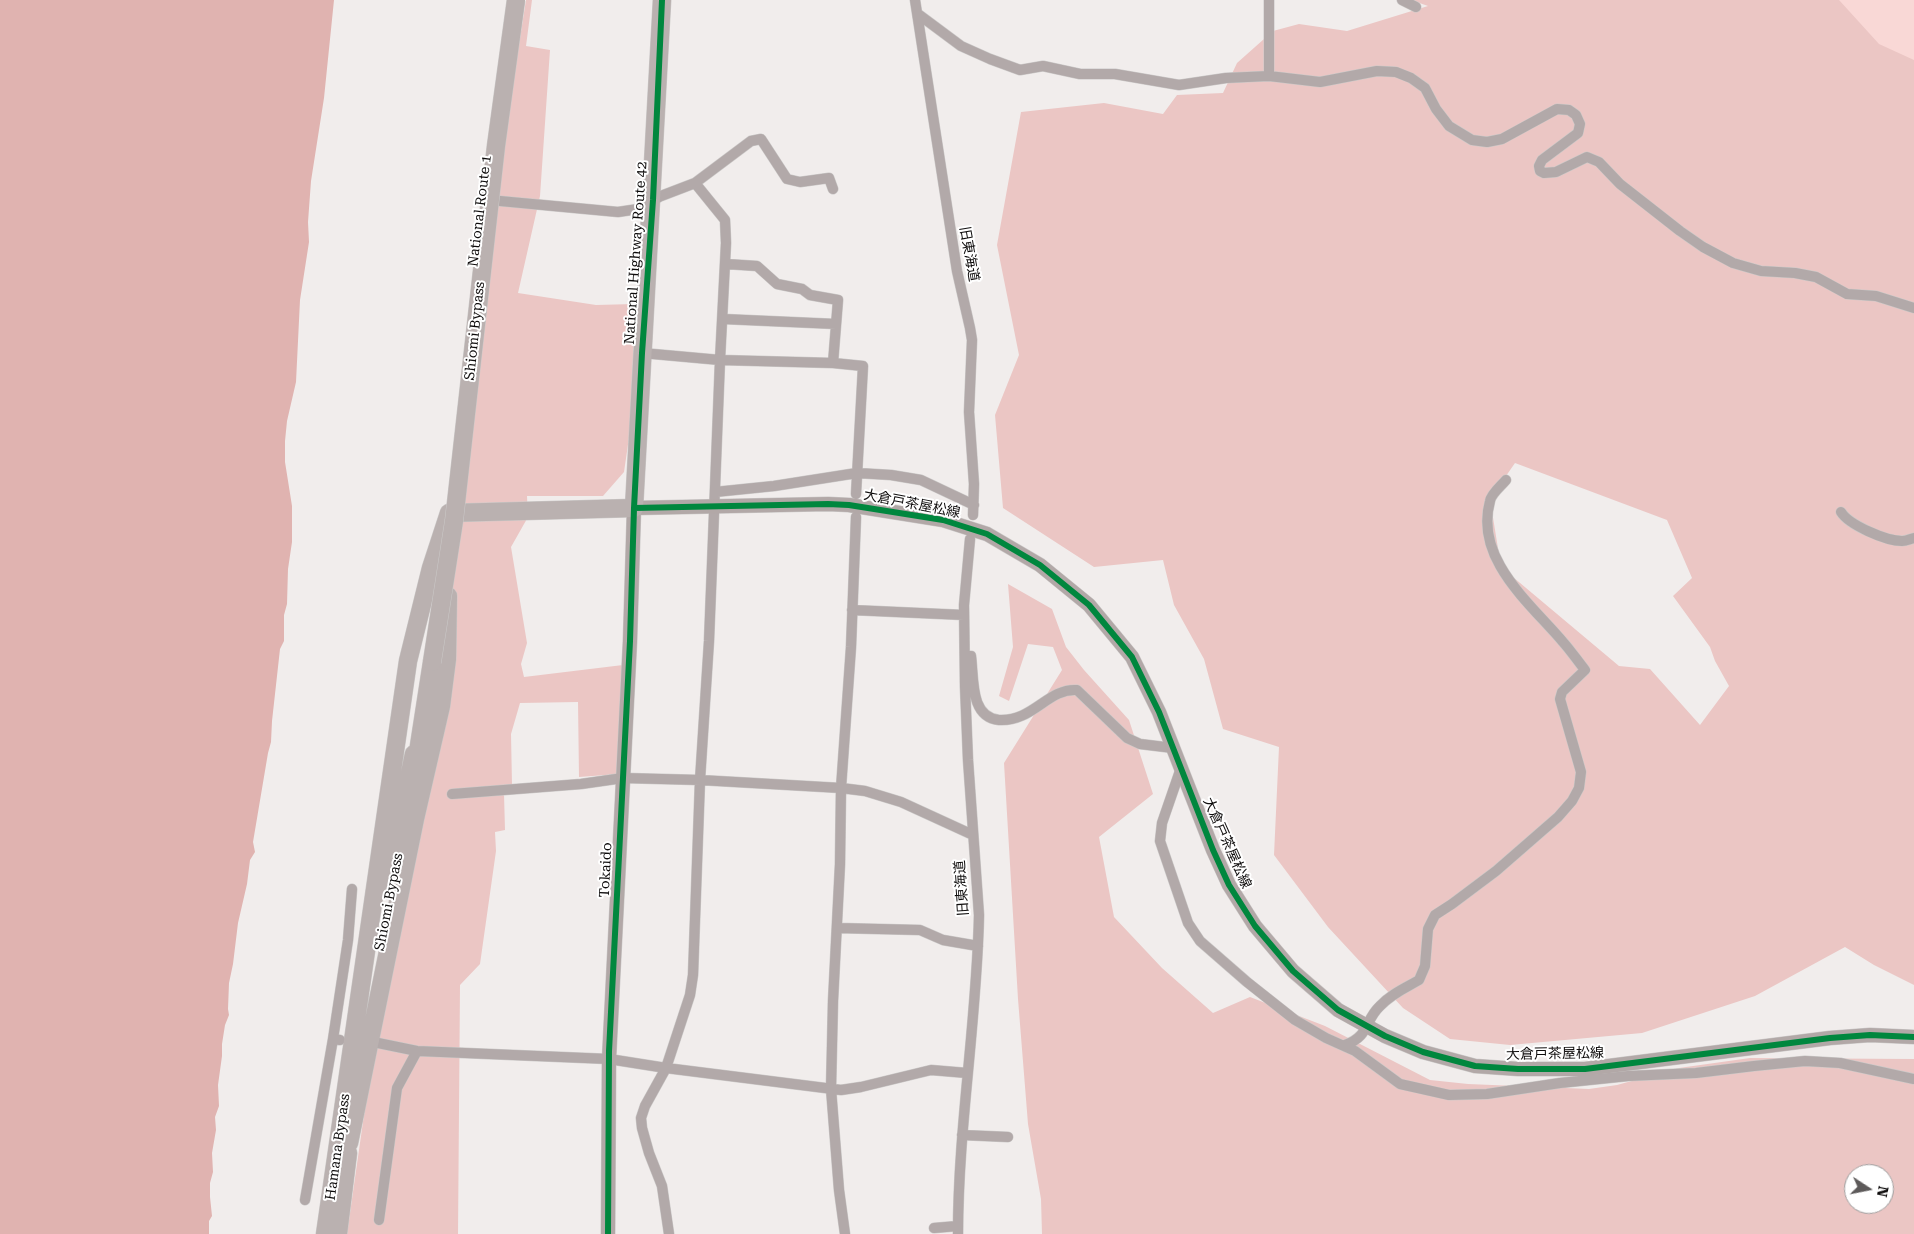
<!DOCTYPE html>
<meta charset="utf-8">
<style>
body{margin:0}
#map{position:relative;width:1914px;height:1234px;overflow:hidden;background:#f1edec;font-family:"Roboto Serif",serif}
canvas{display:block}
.north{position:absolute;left:1844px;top:1164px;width:50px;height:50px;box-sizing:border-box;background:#fff;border:1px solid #9e9d9d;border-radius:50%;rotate:101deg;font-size:14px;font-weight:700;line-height:20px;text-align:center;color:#0d0b0b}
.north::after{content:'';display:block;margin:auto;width:18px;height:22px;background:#5d5a5a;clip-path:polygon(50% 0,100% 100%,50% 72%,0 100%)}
</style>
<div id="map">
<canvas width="1914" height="1234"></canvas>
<div class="north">N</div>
</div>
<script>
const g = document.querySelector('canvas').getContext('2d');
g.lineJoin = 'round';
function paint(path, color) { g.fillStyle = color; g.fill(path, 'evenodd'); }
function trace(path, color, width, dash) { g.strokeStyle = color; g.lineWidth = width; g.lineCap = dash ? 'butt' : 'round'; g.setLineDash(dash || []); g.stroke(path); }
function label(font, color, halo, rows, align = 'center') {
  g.font = font + ' "Roboto Serif","Noto Sans JP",serif'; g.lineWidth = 4; g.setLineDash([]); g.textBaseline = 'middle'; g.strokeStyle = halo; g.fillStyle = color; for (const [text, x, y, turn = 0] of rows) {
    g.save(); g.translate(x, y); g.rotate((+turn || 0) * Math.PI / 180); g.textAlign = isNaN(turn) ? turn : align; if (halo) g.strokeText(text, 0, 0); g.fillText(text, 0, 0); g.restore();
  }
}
const green = new Path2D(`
 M1764,0H1914V131Z`);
const forest = new Path2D(`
 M526,0H532L526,46L550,50L540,196L518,293L596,305L634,304L632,417L624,472L603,496H527L528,517L511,547L527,643L521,664L524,677L623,665L619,774L579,777L578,702L520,703L511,734L512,785L504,794L505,830L495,832L496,851L480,964L460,985L458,1234H347L496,189Z
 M1411,0H1839L1879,44L1914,60V985L1874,965L1845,947L1755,996L1642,1033L1510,1045L1450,1039L1403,1008L1328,927L1274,855L1279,747L1223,729L1204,659L1174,605L1163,560L1094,567L1003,508L995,415L1019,355L997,245L1021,112L1104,103L1163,114L1177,95L1223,93L1237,63L1273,31L1299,24L1347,31L1428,6ZM1515,463L1667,520L1692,578L1673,596L1710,647L1715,661L1729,686L1700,725L1650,669L1619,666L1501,567L1490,499Z
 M1008,584L1052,609L1066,647L1084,670L1129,720L1153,794L1099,837L1114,917L1162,968L1213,1013L1250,997L1325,1026L1430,1080L1468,1084L1589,1089L1617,1085L1679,1068L1750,1058L1914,1059V1234H1042L1041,1199L1028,1124L1018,999L1004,763L1062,670L1053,647L1028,644L1009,701L999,696L1013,647ZM1854,1174H1884V1204H1854Z`);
const water = new Path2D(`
 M0,0H334L324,98L311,181L308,222L309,242L300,300L296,382L287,421L285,441V462L292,506V542L288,569L287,604L284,615V641L280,649L272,721L271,742L268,753L253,842L255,852L250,860L247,884L238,923L233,964L229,983L228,1009L229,1015L225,1025L222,1044V1056L218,1085L219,1106L215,1117L216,1130L212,1153L213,1172L210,1183V1197L212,1216L209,1221V1234H0Z`);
const street = new Path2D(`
 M915,0L957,271L970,328L972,340L969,412L974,484L973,515
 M1269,0V76
 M1402,0L1416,7
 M918,14L961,46L990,59L1020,70L1043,66L1080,74H1115L1179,85L1226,78L1269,76L1320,82L1377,71L1396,72L1411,78L1425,88L1436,109L1449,126L1472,140L1487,142L1502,139L1557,109L1569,110L1576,115L1580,124L1578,133L1542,160L1539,166L1540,171L1544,173L1556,172L1587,157L1599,162L1620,184L1680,231L1703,247L1733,263L1761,271L1795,273L1816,277L1847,294L1876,296L1914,308
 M500,201L618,212L638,209L661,196L695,183L751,141L761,139L787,179L800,182L829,178L833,189
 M726,264L757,266L777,284L802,289L810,295L838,300L833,363
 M723,319L836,324
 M642,353L720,360L833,363L863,366L856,494
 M715,492L774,486L857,473L891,475L921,480L974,505
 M1841,512C1849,525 1886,541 1902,541C1906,541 1910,539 1914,538
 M852,610L964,615
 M965,656H971C974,680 970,717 999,720C1033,722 1048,688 1077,690L1127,738L1140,744L1173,748
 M1181,768L1162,823L1160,841L1188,923L1200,941L1247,982L1295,1020L1326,1038L1355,1051L1400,1084L1449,1095L1487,1094L1560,1083L1628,1076L1696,1073L1754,1066L1805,1061L1840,1063L1914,1079
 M452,794L581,784L623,778L700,780L841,788L865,791L901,802L973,835
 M837,928L920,930L943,940L978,946
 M340,1040L333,1039L348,940L352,889
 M378,1043L417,1051L609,1059L666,1068L841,1090L861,1087L931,1070L967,1073
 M1345,1045C1370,1036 1364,1021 1380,1006C1391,994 1405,988 1419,980L1425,966L1428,929L1435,915L1452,904L1496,871L1558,817L1572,801L1579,788L1581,772L1560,699L1562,692L1585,670C1577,660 1571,651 1563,642C1530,603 1474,559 1490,501C1491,494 1501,486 1506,480
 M962,1135L1008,1137
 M305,1200L333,1039
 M379,1220L397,1088L417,1051
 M934,1228L958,1226
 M669,1234L662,1186L649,1153L642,1128L641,1118L645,1106L666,1068L690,995L693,975L700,780L709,641L720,360L726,243L725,220L695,183
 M845,1234L839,1190L831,1089L833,1001L840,864L841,788L851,647L856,517
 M958,1234C958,1127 977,1021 979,915L968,760L965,686L964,605L970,539`);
const secondary = new Path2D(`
 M608,1234L609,1059L630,641L634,508L828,504L849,505L943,520L987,534L1040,565L1089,605L1132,657L1159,712L1213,850L1229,885L1255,926L1293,971L1338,1010L1385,1036L1423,1052L1475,1066L1518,1069H1585L1830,1038L1870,1035L1914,1037`);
const highway = new Path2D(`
 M449,513L634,508C643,338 654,169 662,0
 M416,765L432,662
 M385,890L414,754
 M349,1143L415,819L441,706L447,659L448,596
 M325,1234L408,661L431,568L449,513
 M338,1234L348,1153`);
const highwayBridge = new Path2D(`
 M432,662L454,521L496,146L516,0`);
const cycleway = new Path2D(`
 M634,508L828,504L849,505L943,520L987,534L1040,565L1089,605L1132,657L1159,712L1213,850L1229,885L1255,926L1293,971L1338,1010L1385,1036L1423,1052L1475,1066L1518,1069H1585L1830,1038L1870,1035L1914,1037
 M608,1234L609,1051L630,641L634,508L642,353L653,200L662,0`);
const streetNames = [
 ["National Route 1",480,211,-83],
 ["National Highway Route 42",636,253,-86],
 ["旧東海道",969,254,80],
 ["Shiomi Bypass",475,331,-84],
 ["大倉戸茶屋松線",912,504,11],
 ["大倉戸茶屋松線",1227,843,66],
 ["Tokaido",606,870,-87],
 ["旧東海道",962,888,-94],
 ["Shiomi Bypass",389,902,-79],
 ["大倉戸茶屋松線",1555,1054,-1],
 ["Hamana Bypass",338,1147,-82]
];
paint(green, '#f9d8d6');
paint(forest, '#ebc6c4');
paint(water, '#e0b3b0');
trace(street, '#cccac9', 11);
trace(secondary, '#cccac9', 15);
trace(highway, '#cccac9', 19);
trace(street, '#b2a9a9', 10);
trace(secondary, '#b2a8a7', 14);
trace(highway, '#bab1b0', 18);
trace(highwayBridge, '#cccac9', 19, []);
trace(highwayBridge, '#bab1b0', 18);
trace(cycleway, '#00873e', 6);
label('14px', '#0d0b0b', '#fff', streetNames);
</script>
